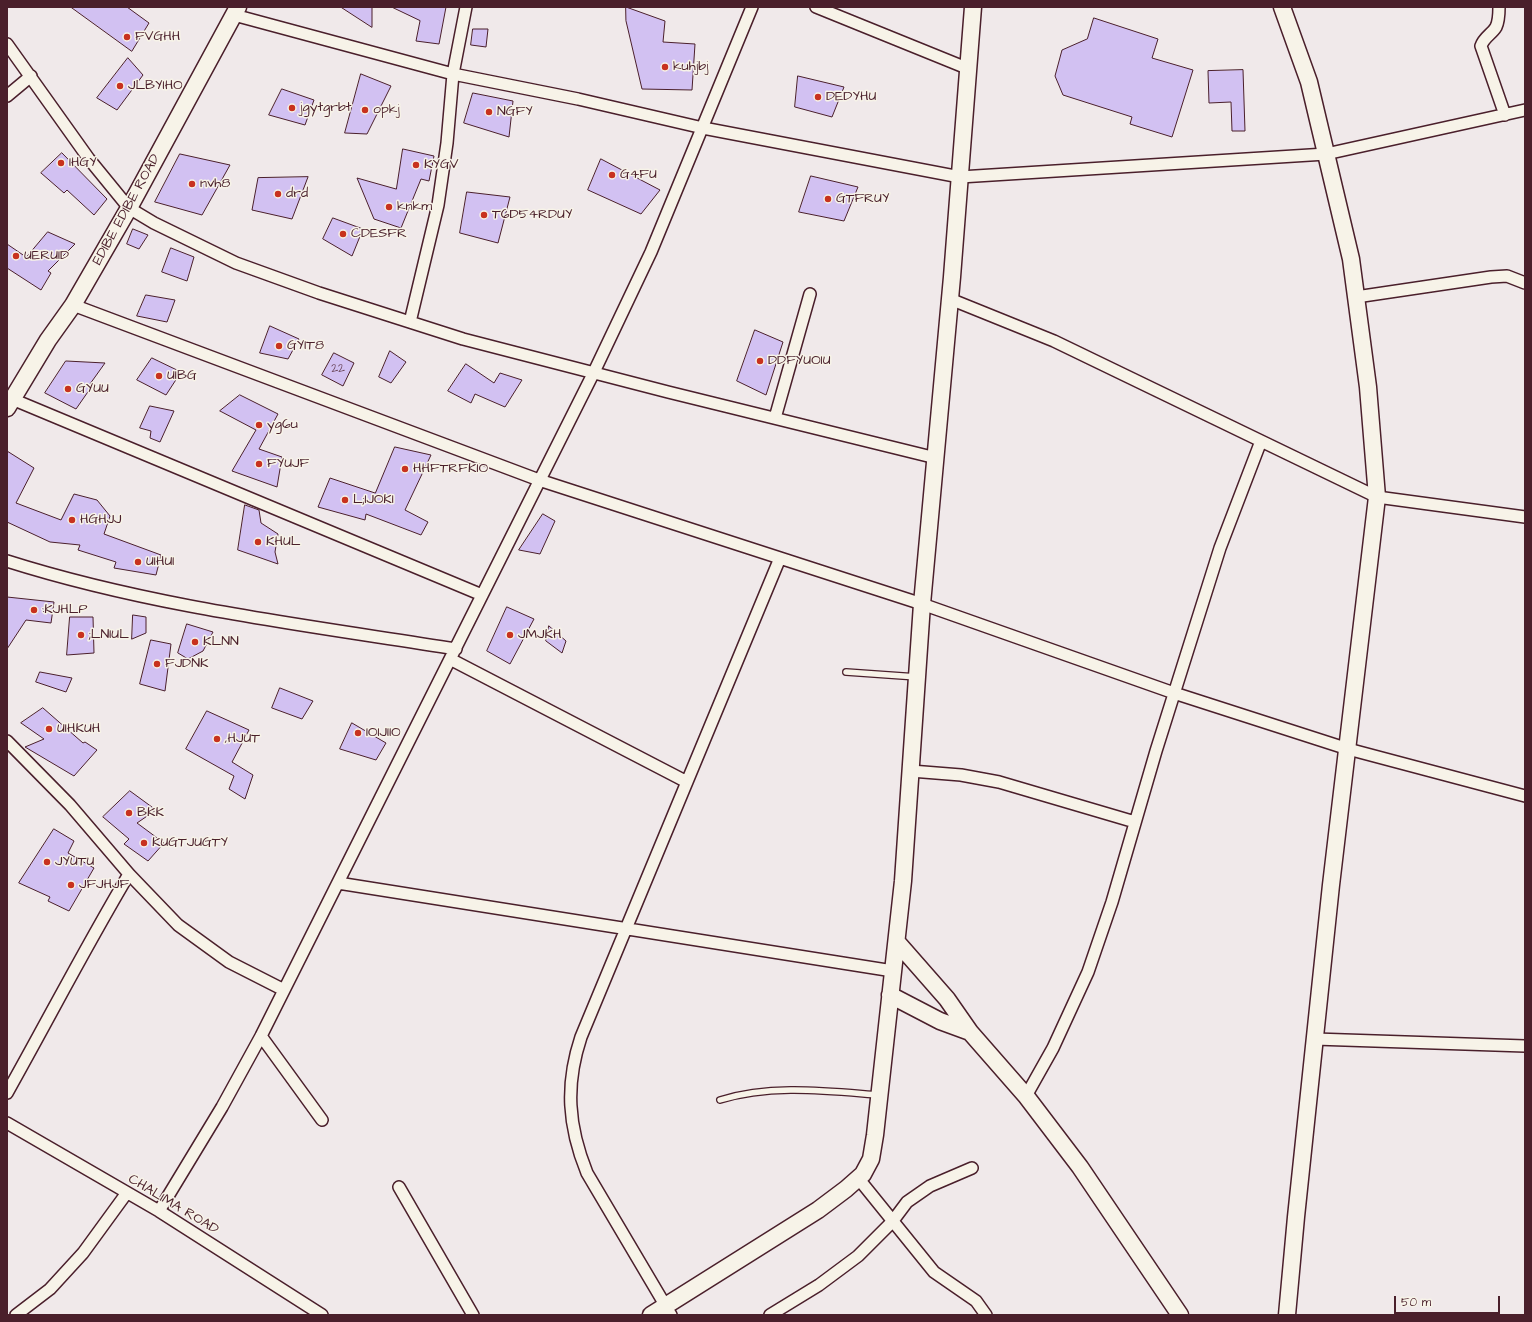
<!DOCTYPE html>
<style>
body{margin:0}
#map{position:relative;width:1532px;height:1322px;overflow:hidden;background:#f0e9ea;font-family:"Architects Daughter",sans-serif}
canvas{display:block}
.frame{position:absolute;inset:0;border:8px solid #4a1f2b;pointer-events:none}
.scale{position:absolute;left:1394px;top:1296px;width:106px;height:18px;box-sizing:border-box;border:2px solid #4a1f2b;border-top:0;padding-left:5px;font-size:12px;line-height:14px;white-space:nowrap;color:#4a1f2b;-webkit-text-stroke:3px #f7f3e8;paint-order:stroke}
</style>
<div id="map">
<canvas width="1532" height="1322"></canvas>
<div class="frame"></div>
<div class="scale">50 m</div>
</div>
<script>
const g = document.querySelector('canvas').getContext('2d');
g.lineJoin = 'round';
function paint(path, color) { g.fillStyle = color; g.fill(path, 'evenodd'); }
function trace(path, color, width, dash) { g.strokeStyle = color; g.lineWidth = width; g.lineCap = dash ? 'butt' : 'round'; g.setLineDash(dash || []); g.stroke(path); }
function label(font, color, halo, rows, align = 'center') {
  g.font = font + ' "Architects Daughter",sans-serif'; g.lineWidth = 3; g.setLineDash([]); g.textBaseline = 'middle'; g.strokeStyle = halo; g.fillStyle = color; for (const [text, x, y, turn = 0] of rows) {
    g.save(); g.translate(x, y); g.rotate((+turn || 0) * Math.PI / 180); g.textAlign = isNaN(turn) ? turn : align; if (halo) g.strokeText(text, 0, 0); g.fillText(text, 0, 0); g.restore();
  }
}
const building = new Path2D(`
 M71,7H127L149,23L132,51Z
 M341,7H372V27Z
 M392,7H446L439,44L416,41L420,21Z
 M626,7L665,21L663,42L695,44L692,90L642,89L626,21Z
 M1094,18L1158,39L1152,58L1193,70L1172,137L1130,124L1132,117L1063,95L1055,76L1062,50L1087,39Z
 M473,29H488L486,47L471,45Z
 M128,58L143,75L117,110L97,98Z
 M1243,70L1245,131H1232L1231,102L1209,103L1208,71Z
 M361,74L391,86L367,134L345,133Z
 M798,76L844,87L832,117L795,107Z
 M282,89L314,100L305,125L269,115Z
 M473,93L513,101L509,137L464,123Z
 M403,149L434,156L429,181L421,179L401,228L374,219L357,178L396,189Z
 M62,153L107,199L94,215L67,190L64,193L41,173Z
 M180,154L230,165L202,215L155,202Z
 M601,159L660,190L641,214L588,190Z
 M811,176L858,187L844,221L799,212Z
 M308,177L292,219L252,210L258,178Z
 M467,192L510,197L498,243L460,233Z
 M333,218L363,229L352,256L323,239Z
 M133,229L148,235L139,249L127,244Z
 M48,232L75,244L48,271L51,273L41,290L7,268V244L26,257Z
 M171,248L194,257L187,281L162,272Z
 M146,295L175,300L167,322L137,316Z
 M270,326L299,339L288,359L260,353Z
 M755,330L783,342L766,395L737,381Z
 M390,351L406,362L391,383L379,377Z
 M334,353L354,363L343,386L322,375Z
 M152,358L181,372L166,395L137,380Z
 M66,361L105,363L90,384L92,386L76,409L45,393Z
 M466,364L494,383L500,373L522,380L505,407L475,394L471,403L448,391Z
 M240,395L278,414L259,449L282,457L277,487L232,471L256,430L220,411Z
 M150,406L174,411L160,442L150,438L151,431L140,428Z
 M395,447L431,455L405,510L428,522L421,535L366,514L365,520L318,507L330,478L375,493Z
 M7,451L34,468L16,503L61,520L74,494L97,500L110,516L104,534L161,555L156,575L114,568L116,562L78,550L80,545L50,542L7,522Z
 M245,505L259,510L261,523L278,534L275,552L278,564L238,550Z
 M543,514L555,521L540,554L519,550Z
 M7,597L54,602L51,623L26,620L7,649Z
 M507,607L534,619L510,664L487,651Z
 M133,615L146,617V633L132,639Z
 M70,617H93L94,653L67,655Z
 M187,624L213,632L203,651L188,659L178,653Z
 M549,626L566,641L562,653L546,641Z
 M151,640L171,644L165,691L140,684Z
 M40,672L72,678L66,692L36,682Z
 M280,688L313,701L302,719L272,708Z
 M43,708L83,743L85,742L97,750L74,776L25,747L44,739L21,723Z
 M207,711L249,730L232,762L253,775L245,799L229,789L234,776L186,749Z
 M352,723L386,743L376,760L340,749Z
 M130,791L156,810L137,823L164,843L148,861L124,844L129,839L103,817Z
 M54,829L74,841L68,853L94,868L69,911L48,901L50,897L19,883Z`);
const lane = new Path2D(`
 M846,672L917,677
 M720,1100C771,1084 827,1091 879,1095`);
const street = new Path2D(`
 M816,7L969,69
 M1499,7C1499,14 1499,21 1496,27C1492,34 1484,37 1481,46L1505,115
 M234,15L453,74L578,99L703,128L960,177L1326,154L1525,110
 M7,44L89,159L129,208L154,223L236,263L319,293L463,339L668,392L936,458
 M7,96L31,76
 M1356,297L1491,277L1507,276L1525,283
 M950,299L1054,341L1377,497L1525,517
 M73,305L539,480L922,604L1174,693L1348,749L1525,796
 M410,322L438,205L447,143L453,74L466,7
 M12,399L482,595
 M775,418L810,294
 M7,561C152,607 305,625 456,649
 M450,659L687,782
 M7,741L70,805L129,874L178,925L229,962L284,990
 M911,771L961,775L999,782L1135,822
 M338,883L893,971
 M261,1036L322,1120
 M1315,1039L1525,1046
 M7,1093C48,1020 86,946 129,874
 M1026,1096L1053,1048L1088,972L1112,902L1156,751L1220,548L1261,441
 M7,1123L159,1211L322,1315
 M858,1178L934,1272L976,1301L986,1315
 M399,1187L473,1315
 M159,1211L222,1107L261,1036L594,372L651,252L752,7
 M16,1315L50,1289L83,1253L126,1194
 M671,1315L587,1173C568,1126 565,1085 581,1037L780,558
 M770,1315L819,1285L858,1256L892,1222L907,1202L930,1186L972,1168`);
const secondary = new Path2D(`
 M1282,7L1309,82L1351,259L1368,387L1377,497L1331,885L1296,1217L1287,1315
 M7,408L48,340L73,305L129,208L238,7
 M897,942L947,999L970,1032L1026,1096L1080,1167L1180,1315
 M890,995L940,1021L970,1032
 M651,1315L818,1210L846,1189L863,1174L871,1159L875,1135L903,881L922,604L952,277L973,7`);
const markers = [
 [127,37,4,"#c8321e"],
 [665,67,4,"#c8321e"],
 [120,86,4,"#c8321e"],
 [818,97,4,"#c8321e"],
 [292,108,4,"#c8321e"],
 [365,110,4,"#c8321e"],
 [489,112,4,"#c8321e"],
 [61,163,4,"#c8321e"],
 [416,165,4,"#c8321e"],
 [612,175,4,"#c8321e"],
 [192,184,4,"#c8321e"],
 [278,194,4,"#c8321e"],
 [828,199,4,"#c8321e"],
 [389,207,4,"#c8321e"],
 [484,215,4,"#c8321e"],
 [343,234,4,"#c8321e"],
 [16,256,4,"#c8321e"],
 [279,346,4,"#c8321e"],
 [760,361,4,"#c8321e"],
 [159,376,4,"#c8321e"],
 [68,389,4,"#c8321e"],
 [259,425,4,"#c8321e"],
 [259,464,4,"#c8321e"],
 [405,469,4,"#c8321e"],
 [345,500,4,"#c8321e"],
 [72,520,4,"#c8321e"],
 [258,542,4,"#c8321e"],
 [138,562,4,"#c8321e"],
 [34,610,4,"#c8321e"],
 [81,635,4,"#c8321e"],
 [510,635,4,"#c8321e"],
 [195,642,4,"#c8321e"],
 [157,664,4,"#c8321e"],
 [49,729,4,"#c8321e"],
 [358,733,4,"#c8321e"],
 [217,739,4,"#c8321e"],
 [129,813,4,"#c8321e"],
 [144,843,4,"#c8321e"],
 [47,862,4,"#c8321e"],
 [71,885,4,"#c8321e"]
];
const numberNames = [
 ["22",338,369]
];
const poiNames = [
 ["FVGHH",135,37],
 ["kuhjbj",673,67],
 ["JLBYIHO",128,86],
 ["DEDYHU",826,97],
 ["jgytgrbt",300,108],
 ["opkj",373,110],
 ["NGFY",497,112],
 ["IHGY",69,163],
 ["KYGV",424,165],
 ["G4FU",620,175],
 ["nvh8",200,184],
 ["drd",286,194],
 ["GTFRUY",836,199],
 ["knkm",397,207],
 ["T6D54RDUY",492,215],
 ["CDESFR",351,234],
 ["UERUID",24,256],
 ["GYIT8",287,346],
 ["DDFYUOIU",768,361],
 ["UIBG",167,376],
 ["GYUU",76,389],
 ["yg6u",267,425],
 ["FYUJF",267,464],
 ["HHFTRFKIO",413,469],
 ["L;IJOKI",353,500],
 ["HGHJJ",80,520],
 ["KHUL",266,542],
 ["UIHUI",146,562],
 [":KJHLP",42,610],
 [";LNIUL",89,635],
 ["JMJKH",518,635],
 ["KLNN",203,642],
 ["FJDNK",165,664],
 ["UIHKUH",57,729],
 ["IOIJIIO",366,733],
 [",HJUT",225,739],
 ["BKK",137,813],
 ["KUGTJUGTY",152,843],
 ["JYUTU",55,862],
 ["JFJHJF",79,885]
];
const streetNames = [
 ["EDIBE EDIBE ROAD",127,210,-61],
 ["CHALIMA ROAD",173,1205,31]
];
paint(building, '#d2c1f2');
trace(building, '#4a1f2b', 1);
trace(lane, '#4a1f2b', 8);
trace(street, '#4a1f2b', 14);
trace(secondary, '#4a1f2b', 19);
trace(lane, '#f7f3e8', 5.5);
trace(street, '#f7f3e8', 11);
trace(secondary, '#f7f3e8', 16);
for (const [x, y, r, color] of markers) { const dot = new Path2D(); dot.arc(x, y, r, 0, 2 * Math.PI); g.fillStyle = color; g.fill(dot); trace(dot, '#f7f3e8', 1.5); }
label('12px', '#6c485d', null, numberNames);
label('14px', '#4a1f2b', '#f7f3e8', poiNames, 'left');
label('14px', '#4a1f2b', '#f7f3e8', streetNames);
</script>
